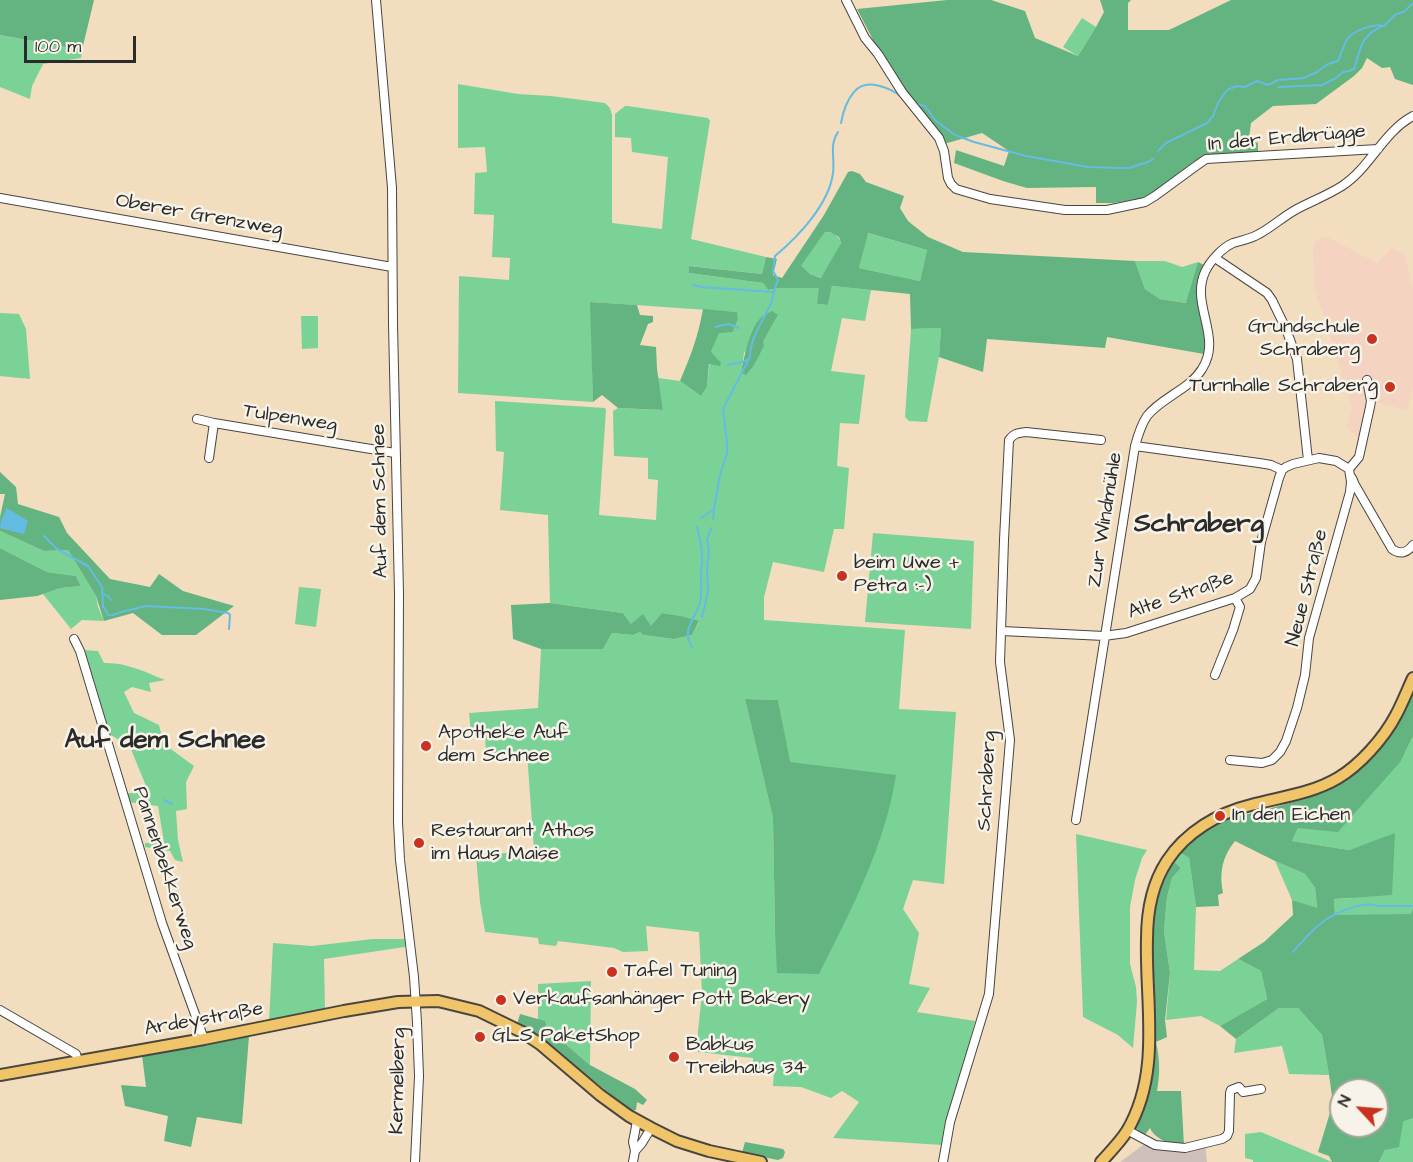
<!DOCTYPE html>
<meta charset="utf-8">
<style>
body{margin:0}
#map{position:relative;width:1413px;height:1162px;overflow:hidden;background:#f2ddbe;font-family:"Architects Daughter",sans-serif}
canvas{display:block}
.north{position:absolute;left:1329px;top:1078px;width:60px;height:60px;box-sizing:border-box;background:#f7f3e8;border:2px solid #a5a39c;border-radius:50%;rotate:296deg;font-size:16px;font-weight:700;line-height:24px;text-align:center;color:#2b2b2b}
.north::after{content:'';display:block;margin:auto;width:21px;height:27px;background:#c8321e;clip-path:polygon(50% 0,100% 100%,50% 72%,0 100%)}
.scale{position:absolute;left:24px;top:36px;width:112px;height:27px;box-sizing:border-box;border:3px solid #2b2b2b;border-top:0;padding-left:8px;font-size:18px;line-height:21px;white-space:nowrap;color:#2b2b2b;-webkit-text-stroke:4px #f7f3e8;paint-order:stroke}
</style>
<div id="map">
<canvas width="1413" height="1162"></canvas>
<div class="north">N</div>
<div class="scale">100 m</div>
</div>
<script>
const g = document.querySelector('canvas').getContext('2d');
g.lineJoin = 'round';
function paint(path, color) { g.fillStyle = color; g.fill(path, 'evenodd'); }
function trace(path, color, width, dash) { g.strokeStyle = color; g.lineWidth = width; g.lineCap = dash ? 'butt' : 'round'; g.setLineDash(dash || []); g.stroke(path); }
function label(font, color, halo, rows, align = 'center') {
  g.font = font + ' "Architects Daughter",sans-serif'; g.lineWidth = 5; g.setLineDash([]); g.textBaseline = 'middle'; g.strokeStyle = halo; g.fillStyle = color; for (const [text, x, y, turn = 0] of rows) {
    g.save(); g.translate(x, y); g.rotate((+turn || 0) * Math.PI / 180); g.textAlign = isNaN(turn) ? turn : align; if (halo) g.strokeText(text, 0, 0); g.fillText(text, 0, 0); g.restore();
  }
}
const built = new Path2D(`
 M1325,236L1377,263L1392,248L1405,255L1413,290V388L1407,410L1367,400V406L1360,441L1347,427L1352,407L1315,289L1313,252L1314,242Z`);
const industrial = new Path2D(`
 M1205,1144L1207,1162H1120L1143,1145L1185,1150Z`);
const green = new Path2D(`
 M1082,18L1096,27L1078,56L1063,47Z
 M0,35L82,50L81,58L43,64L32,86L30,99L0,87Z
 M458,84L518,94L551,96L605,103L610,108L612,115V223L662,229L668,157L632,152L631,138L615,137V114L625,106H628L708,118L710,121L691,239L766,257L762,274L690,266L689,273L763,283L768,290L780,288H820L817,304L828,305L832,286L871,290L865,321L842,318L831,371L865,375L859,424L840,423L837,466L849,468L844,529H834L824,572L773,562L764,597V620L905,630L899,709L956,712L944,884L913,880L903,909L919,933L909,984L930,988L917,1012L975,1021L942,1145L833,1138L859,1102L842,1091L831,1098L801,1087L773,1086L774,1072L753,1069V1058L698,1052V1031L702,993L699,932L646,926L648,951L623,952L614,948L558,941L556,946L539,944L538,938L485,932L480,902L476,856L534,850L527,753L486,756L485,734L471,733L469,713L538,708L541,649H603L612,633L633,635L640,632L643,635L674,639L692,635L699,622L681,616L662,613L651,627L631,624L623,613L550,603L548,515L500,510L504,452L496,451L495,401L605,408L606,410L599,515L656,520L658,480L648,479V458L614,456L613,411L618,408L663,410L658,378L680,381L701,396L707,387L711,352L719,332H733L738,319L737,312L591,302L593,402L458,393L459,276L509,280L510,258L492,257L494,215L474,214L475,173L487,172L485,147L458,148ZM778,315L763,342L741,374L744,353ZM745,699L778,700L789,762L775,931L773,818Z
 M825,232C832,231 839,236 841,243L822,278L810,274L800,267Z
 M867,233L927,250L920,281L859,268Z
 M1135,261H1165L1182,267L1198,262L1187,303L1160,299L1145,289Z
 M0,313L19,314L26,329L30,379L0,376Z
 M301,316H318V348L302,349Z
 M941,328L939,357L927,422L909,421L905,417L911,329Z
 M0,531L44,551L68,550L96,596L98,607L104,621L82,620L71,629L43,594L61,588L81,586L76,576L47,572L0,548Z
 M873,533L974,541L971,629L865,622Z
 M299,587L321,589L316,627L295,624Z
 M83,650L98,651L104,663C125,662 146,672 165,680L149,683L151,692L132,687L124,692L134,713L159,725L164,744L194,766L186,782L187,809L176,811L178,840L183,862L175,860L170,851L145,847V843L164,842L158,806L128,802L126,793H149L130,747L108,733Z
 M1413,736V917L1335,915L1334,899L1352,898L1395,834L1349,850L1292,841L1298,828L1401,761Z
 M1076,834L1147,850L1142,858L1135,880L1130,907V964L1136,987L1137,1002L1133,1048L1118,1035L1083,1017Z
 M1181,853L1189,858L1196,907L1194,970L1220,971L1238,959L1261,971L1267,999L1220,1026L1201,1016L1166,1020L1170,973L1164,931L1167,897L1172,878L1181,868L1173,861Z
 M1275,861L1305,874L1315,888L1317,909L1292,900Z
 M373,939H405V947L324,959L325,1011L269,1022L273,943L312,946Z
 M591,981L590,1065L563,1042L547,1033L538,1020V984Z
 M1279,1008H1298L1322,1035L1329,1075L1289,1074L1282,1046L1234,1053L1236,1039Z
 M1413,1118V1162H1379L1385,1150L1403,1122Z
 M1261,1132L1332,1162H1253V1160L1245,1158V1134Z`);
const forest = new Path2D(`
 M0,0H94L82,50L0,35Z
 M947,0H991L1025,11L1035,38L1078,56L1096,27L1104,12L1100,0H1131L1128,3V30H1169L1231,0H1413V85L1395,79L1390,67L1382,68L1367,58L1362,68L1354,76L1316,104L1273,106L1251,123L1249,139L1258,143V152L1206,156L1193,162L1151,194L1139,199L1113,203H1096V187L1027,188L1003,181L954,163L956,150L1004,166L1009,151L982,133L944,144L904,90L883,59L857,9Z
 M852,171L860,174L866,182L904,196L900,208L908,221L928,237L963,252L1135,261L1145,289L1160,299L1186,303L1198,262L1208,267C1203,279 1197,290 1198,303C1199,320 1208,337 1204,354L1107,337L1105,348L987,339L983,372L939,357L941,328L911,329L910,294L832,286L828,305L817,304L819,288H780L768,290L763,283L689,273V266L762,274L766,257L777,259L773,275L782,278L824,215L848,172ZM825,232H830L839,237L841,243L821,278L810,274L801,266ZM868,233L927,250L920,281L859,268Z
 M590,302L637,305L640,315L653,316V322L648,324L640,345L656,347L657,369L663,410L618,408L602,395L593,402Z
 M703,309L737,312L738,319L733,332L719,333L711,352L721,363L720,366L709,364L707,387L701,396L680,381C691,355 698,337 703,309Z
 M772,311L778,315L763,342L764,346L754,365L746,375L741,373C744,358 750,325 763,316C766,314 769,313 772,311Z
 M0,472L16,487L18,504L59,517L67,533L110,579L150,587L159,574L183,591L234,606L196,635H162L133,613L104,621L96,596L68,550L44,551L0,531V517L5,494H0Z
 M0,548L47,572L76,576L81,586L61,588L37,596L0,600Z
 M550,603L623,613L631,624L643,614L651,626L662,613L681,616L699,621L692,635L674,639L643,635L640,632L633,635L612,633L603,649H541L513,639L511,605Z
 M1413,689V736L1401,761L1338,832L1298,828L1292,841L1349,850L1395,833L1392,895L1334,899L1335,915L1411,914L1413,909V1118L1403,1122L1399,1147L1385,1150L1379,1162H1332L1329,1156L1318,1152L1333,1103L1329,1075L1322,1035L1298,1008H1279L1236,1039L1220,1026L1267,999L1261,971L1238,959L1264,942L1293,915L1292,900L1317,908L1315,888L1305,874L1275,861L1235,841C1222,857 1219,873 1223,893L1218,895L1219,906L1196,907L1189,858L1181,853L1202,833L1222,821L1305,799L1345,780L1372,755ZM1341,1090H1377V1126H1341Z
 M745,699L778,700L790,762L896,775C885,846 851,910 819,974L777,973L775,931L773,818Z
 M1173,861L1181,868L1172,878L1167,897L1164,931L1170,973L1165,1020L1167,1037L1156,1042C1160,1059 1160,1074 1157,1091H1181L1184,1146C1173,1145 1155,1140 1150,1128L1144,1136L1138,1132L1135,1126L1148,1093L1152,1073L1154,1045L1151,926L1154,901L1165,873Z
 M520,1014L545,1021L547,1033L563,1042L590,1065L635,1089L647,1100L643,1105L637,1102L636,1110L632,1111L543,1041L517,1024Z
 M249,1036L242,1124L197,1117L191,1147L164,1141L168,1116L125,1106L121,1085L146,1087L142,1055Z
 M745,1142L783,1149L785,1152L783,1158L778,1160L742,1153Z`);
const water = new Path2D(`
 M7,508L28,521L24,534L0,528L1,521Z`);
const stream = new Path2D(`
 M1278,87L1322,85L1336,78L1343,72L1349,71L1354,69C1362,46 1359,38 1382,26
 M917,104L925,106L936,121L955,135L974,142L1026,156L1088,167L1121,168H1129L1148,162L1153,159
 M841,123C843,112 847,100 854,92C866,77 890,88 902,97
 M1158,151L1166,143L1207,123L1213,116L1219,101L1227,90L1237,86L1245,87L1257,81L1268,85L1278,80L1304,78L1317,72L1328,64L1338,61C1341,54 1344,44 1348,38C1355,30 1374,23 1384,26L1396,14L1404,12L1413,3
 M693,285L701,287L773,292
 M715,327L728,324L739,328
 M728,365L746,361L748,359
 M701,518L714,509L720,475L727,453V443L723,409L750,357C750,337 764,320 771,303C773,295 775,287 778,280L773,271L775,256C799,236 829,204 833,173C835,158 829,145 838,132
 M713,519L714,510
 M44,536L57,549L88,566L102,587L103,606L108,615H113L121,612L146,606L204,609L228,613L230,615L229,629
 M102,593L109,597L111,600
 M702,617L708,592L707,569L709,549L707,540L711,528
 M692,647C681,631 695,618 700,603C702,594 701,584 701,574C701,568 703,562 702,555C702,546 699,536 697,527
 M164,800L172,804
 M1293,952C1312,930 1325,915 1354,907C1361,905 1370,903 1377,906H1413`);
const minor = new Path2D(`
 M376,0L392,188L393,324L399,594L398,822L400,860L414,977L417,1022L419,1076L415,1162
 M846,0L865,38L878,54L902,92L939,138L944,151L948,178L951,184L956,189L990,199L1065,210H1107L1145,202L1155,196L1196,166L1206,159L1378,149
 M0,198L392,267
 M1215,258L1267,293L1272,300L1286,329L1297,359L1308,460
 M197,419L214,423
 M1135,446L1259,463L1271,465L1282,470
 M209,458L214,423L395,453
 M1349,469L1359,457L1370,407L1371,401L1367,380
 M1352,478L1355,485L1392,549C1400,555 1407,553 1413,545
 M1002,631L1104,636L1126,633L1235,598L1250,589L1256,578L1261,542L1279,478L1282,470L1286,467L1293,464L1319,458L1336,461L1349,469
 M74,639L80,651L162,923L204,1039
 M1215,675L1233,630L1240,607L1235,598
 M1230,760L1262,763L1272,760L1280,752L1286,741L1297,708L1305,675L1309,638L1350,492L1351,482L1349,469
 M1076,820L1135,446C1138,435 1141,425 1147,416C1162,397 1189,390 1202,369C1223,337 1190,305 1205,272C1210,261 1222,248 1233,243C1242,240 1251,239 1259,234C1272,227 1284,216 1297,209C1312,201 1328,195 1342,186C1370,168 1383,132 1413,116
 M0,1010L76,1054L78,1061
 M1127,1130L1155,1145L1185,1148L1222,1139L1227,1136L1229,1131L1230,1093L1231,1090L1239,1087L1243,1092L1261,1089
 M635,1151L642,1143L651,1128
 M633,1162L635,1151L633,1142L637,1121
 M943,1162L950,1122L989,994L1010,740L1000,662L1004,540L1009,440C1014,433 1018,433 1026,432L1101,440`);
const major = new Path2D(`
 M0,1075L204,1039L344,1011L398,1002L438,1001L479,1011L522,1032L540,1044L600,1095L629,1116L651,1128L677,1141L709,1151L761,1162
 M1101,1162C1110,1152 1120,1142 1127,1131C1162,1072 1145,1003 1147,939C1147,913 1152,884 1167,861C1186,832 1218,813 1251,805C1280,797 1311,794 1338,778C1360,765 1384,738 1396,715C1402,704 1407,691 1413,678`);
const markers = [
 [1372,339,6,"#c8321e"],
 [1390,387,6,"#c8321e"],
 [842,576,6,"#c8321e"],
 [426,746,6,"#c8321e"],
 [1220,816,6,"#c8321e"],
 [419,843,6,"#c8321e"],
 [612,972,6,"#c8321e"],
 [501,1000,6,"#c8321e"],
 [480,1037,6,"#c8321e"],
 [674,1057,6,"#c8321e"]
];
const streetNames = [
 ["In der Erdbrügge",1287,139,-5],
 ["Oberer Grenzweg",199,216,10],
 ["Tulpenweg",290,419,9],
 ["Auf dem Schnee",381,501,-91],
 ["Zur Windmühle",1106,520,-81],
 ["Neue Straße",1308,588,-76],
 ["Alte Straße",1181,596,-19],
 ["Schraberg",988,781,-87],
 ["Pannenbekkerweg",164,868,72],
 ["Ardeystraße",204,1020,-10],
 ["Kermelberg",399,1081,-89]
];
const poiNames = [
 ["Grundschule",1360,328,"right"],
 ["Schraberg",1360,351,"right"],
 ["Turnhalle Schraberg",1378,387,"right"],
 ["beim Uwe +",854,564],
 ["Petra :-)",854,587],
 ["Apotheke Auf",438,734],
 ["dem Schnee",438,757],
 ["In den Eichen",1232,816],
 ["Restaurant Athos",431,832],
 ["im Haus Maise",431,855],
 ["Tafel Tuning",624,972],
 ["Verkaufsanhänger Pott Bakery",513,1000],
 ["GLS PaketShop",492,1037],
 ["Babkus",686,1046],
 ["Treibhaus 34",686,1069]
];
const districtNames = [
 ["Schraberg",1199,526],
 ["Auf dem Schnee",165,742]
];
paint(built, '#f4d3c0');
paint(industrial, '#d0c0bc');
paint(green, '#7ad297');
paint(forest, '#63b480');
paint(water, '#65bce2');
trace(stream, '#65bce2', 2);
trace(minor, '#494641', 10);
trace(major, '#494641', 14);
trace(minor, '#fff', 8);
trace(major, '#f0c469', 10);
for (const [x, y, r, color] of markers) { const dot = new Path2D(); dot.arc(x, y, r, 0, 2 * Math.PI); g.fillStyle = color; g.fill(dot); trace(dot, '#f7f3e8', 2); }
label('20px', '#2b2b2b', '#f7f3e8', streetNames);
label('20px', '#2b2b2b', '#f7f3e8', poiNames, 'left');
label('bold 26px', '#2b2b2b', '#f7f3e8', districtNames);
</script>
